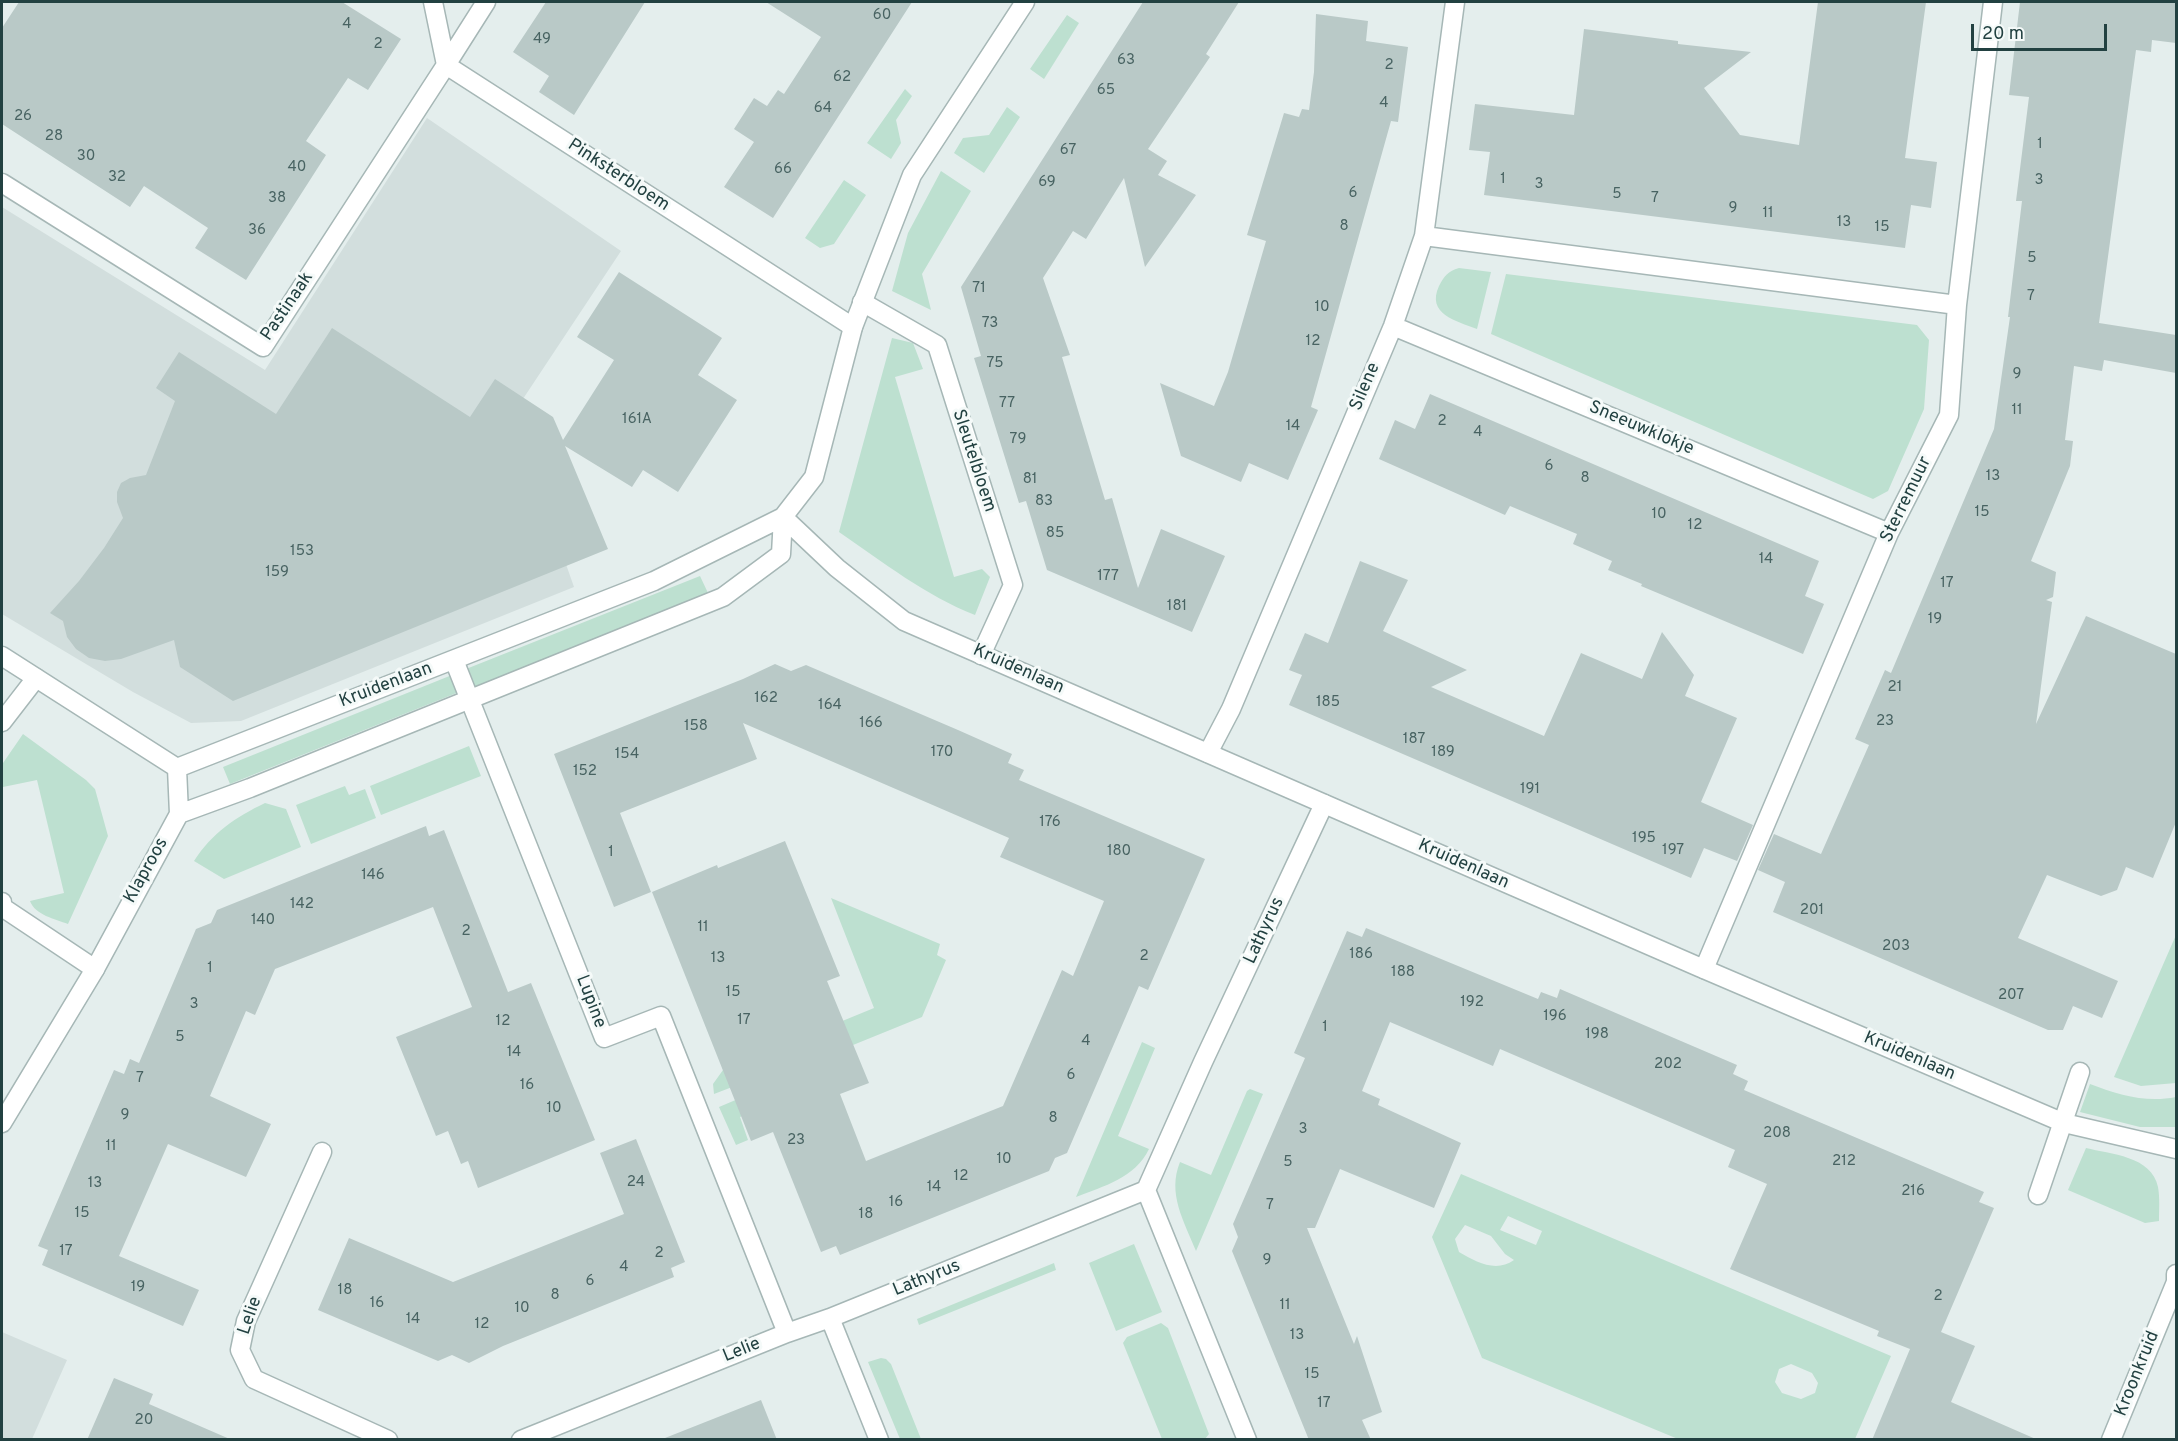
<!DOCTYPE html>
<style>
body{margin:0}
#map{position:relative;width:2178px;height:1441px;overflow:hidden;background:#e4eeed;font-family:Overpass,sans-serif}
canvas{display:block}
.frame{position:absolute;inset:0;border:3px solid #224141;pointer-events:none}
.scale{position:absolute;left:1971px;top:24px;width:136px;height:27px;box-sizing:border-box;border:3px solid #224141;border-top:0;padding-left:8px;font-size:18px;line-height:21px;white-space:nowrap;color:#224141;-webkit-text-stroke:4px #f5faf9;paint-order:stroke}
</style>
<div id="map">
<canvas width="2178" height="1441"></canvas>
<div class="frame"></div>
<div class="scale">20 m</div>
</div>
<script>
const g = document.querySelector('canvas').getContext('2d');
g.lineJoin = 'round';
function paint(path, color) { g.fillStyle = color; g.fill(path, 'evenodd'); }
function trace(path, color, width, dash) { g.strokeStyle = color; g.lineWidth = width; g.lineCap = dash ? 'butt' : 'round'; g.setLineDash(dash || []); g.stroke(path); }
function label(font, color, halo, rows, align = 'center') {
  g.font = font + ' Overpass,sans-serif'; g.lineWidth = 6; g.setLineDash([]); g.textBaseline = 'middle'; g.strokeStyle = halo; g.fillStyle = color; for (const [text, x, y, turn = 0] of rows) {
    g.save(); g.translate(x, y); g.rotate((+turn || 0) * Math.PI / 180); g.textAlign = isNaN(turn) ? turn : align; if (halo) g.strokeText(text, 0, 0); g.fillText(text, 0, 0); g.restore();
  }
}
const built = new Path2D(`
 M427,118L621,251L513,414L574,587L241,721L191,723L133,692L2,614V207L265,370Z
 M2,1332L67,1360L32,1439H2Z`);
const green = new Path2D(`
 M1067,15L1079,23L1044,79L1030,69Z
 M905,89L912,96L896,120L901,143L891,159L867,143Z
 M1007,107L1020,117L984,173L954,153L963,138L989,135Z
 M941,171L971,191L922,274L931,310L892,291L908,233Z
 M844,180L866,195L834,244L820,248L805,238Z
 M1459,268L1491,272L1477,329C1456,321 1426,314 1439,286C1444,276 1448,271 1459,268Z
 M1506,274L1917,325L1929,340L1924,409L1888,491L1873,499L1491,334Z
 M892,338L913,343L923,369L895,377L954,577L982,569L990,577L975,615C926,596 883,562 839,532Z
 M700,576L708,593L469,689L461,671Z
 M452,675L459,692L230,784L223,767Z
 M23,734L86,780L95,789L108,836L68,924C55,919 35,915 30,901L64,893L37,780L3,787V763Z
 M469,746L481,776L381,815L370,786Z
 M345,786L349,795L365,789L376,818L311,844L296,805Z
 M265,803L286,809L301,847L224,879L194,861C212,833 236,817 265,803Z
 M831,898L940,944L937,955L946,960L922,1017L789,1071L796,1093L740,1117L748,1140L736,1145L719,1107L745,1096L740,1084L714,1094L713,1084L723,1070L874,1008Z
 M2176,935V1083L2141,1086L2114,1077Z
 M1142,1042L1155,1048L1118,1136L1149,1149C1135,1178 1104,1186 1076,1197Z
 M2090,1084C2119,1095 2146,1103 2176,1097V1127H2140L2080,1112Z
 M1250,1089L1263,1094L1196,1251C1184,1221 1167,1194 1180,1162L1211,1175L1247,1091Z
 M2086,1148C2110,1154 2152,1156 2158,1187C2160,1198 2159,1210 2159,1221L2145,1223L2068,1190Z
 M1461,1174L1891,1356L1855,1439H1678L1482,1358L1432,1237ZM1508,1216L1542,1231L1536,1245L1500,1230ZM1465,1225L1491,1236L1505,1254L1514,1260C1496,1273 1476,1262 1459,1252L1455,1239ZM1791,1364L1812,1373L1818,1383L1815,1393L1801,1399L1782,1393L1775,1382L1779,1369Z
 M1134,1244L1162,1312L1116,1331L1089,1263Z
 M1054,1263L1056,1270L919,1325L917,1319Z
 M1161,1323L1168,1328L1209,1434L1205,1439H1162L1123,1343L1127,1337Z
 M881,1358L886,1359L891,1364L921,1439H900L868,1362Z`);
const building = new Path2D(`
 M19,2H342L401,39L368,90L348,78L306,141L326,155L246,280L195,248L208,228L144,186L130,207L2,124V28Z
 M546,2H645L574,115L539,92L549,76L513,52Z
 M766,2H912L773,218L724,187L754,142L734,129L754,98L767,106L778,90L784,94L821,37Z
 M1143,2H1239L1206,54L1210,57L1148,149L1167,161L1158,175L1196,195L1145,267L1124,178L1086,239L1073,231L1043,278L1070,355L1062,357L1105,500L1112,498L1138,588L1161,529L1225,556L1192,632L1047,570L1026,501L1019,503L974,358L981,356L961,287Z
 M1818,2H1926L1905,158L1937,162L1931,208L1911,205L1905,248L1484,195L1490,152L1469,150L1475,104L1574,115L1584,29L1678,41V44L1751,52L1704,88L1740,135L1799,145Z
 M2020,2H2176V43L2152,40L2151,52L2136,50L2099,323L2176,335V373L2104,360L2102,371L2074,366L2065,440L2073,441L2070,466L2031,561L2056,572L2053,597L2046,600L2052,602L2036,724L2086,616L2176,654V822L2153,878L2126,867L2117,890L2101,896L2047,875L2018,938L2118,981L2102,1018L2073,1006L2063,1030H2048L1773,912L1785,882L1758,870L1774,834L1821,854L1869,745L1855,739L1885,670L1891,673L1994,429L2010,317H2008L2022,201H2016L2029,97L2009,95Z
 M1316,14L1368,21L1366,41L1408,47L1398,122L1391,121L1311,407L1318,410L1288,480L1249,463L1241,482L1181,456L1160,383L1214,406L1228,372L1266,241L1247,235L1284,113L1299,117L1302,109L1309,110L1314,72Z
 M619,272L722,338L698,375L737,400L678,492L643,470L632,487L565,446L608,549L233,701L180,667L174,640L121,659L105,661L89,658L76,649L67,637L63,621L50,613L79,581L104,548L123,518L117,502V492L121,483L130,478L146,475L175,401L156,388L179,352L276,414L332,328L470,417L495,379L553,417L563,440L614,360L577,337Z
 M1430,394L1819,561L1805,596L1824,604L1803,654L1641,586L1642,584L1608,570L1612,561L1573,544L1577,534L1510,506L1505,515L1379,459L1395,420L1415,429Z
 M1360,561L1408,580L1383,631L1467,670L1431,687L1544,736L1581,653L1642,679L1662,632L1694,675L1685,696L1737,718L1701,802L1753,825L1737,861L1704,848L1691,878L1289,705L1302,675L1289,670L1305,633L1328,643Z
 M775,664L791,671L806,665L958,730L1012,754L1008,763L1024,770L1019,780L1205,859L1148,990L1139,986L1067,1153L1055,1158L1049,1171L840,1255L836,1246L821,1252L773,1132L751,1141L652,892L717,865L718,868L785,841L840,976L827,981L869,1083L840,1094L866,1161L1003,1106L1062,970L1073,976L1104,901L1000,857L1009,838L743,723L757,759L620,813L651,892L614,907L554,754L743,679Z
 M426,826L429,836L444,830L508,992L531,983L595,1140L478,1188L468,1161L461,1164L448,1131L436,1136L396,1037L472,1007L433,907L275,969L255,1015L246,1011L210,1096L271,1124L246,1177L168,1144L119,1256L199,1290L183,1326L42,1265L48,1250L38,1246L114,1070L124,1074L130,1059L139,1063L196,929L211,923L217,910Z
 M1366,928L1538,999L1541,992L1557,998L1560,989L1674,1038L1737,1065L1733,1074L1748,1081L1744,1090L1984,1192L1979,1202L1994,1208L1941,1332L1975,1346L1951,1402L2038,1440H1872L1910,1349L1877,1336L1879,1331L1730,1269L1767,1184L1728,1167L1735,1150L1500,1049L1493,1066L1390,1022L1362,1091L1380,1099L1378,1105L1461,1143L1434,1208L1340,1169L1315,1228H1307L1354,1344L1357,1336L1382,1412L1362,1420L1371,1440H1309L1232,1251L1238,1237L1233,1224L1305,1058L1294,1053L1347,931L1362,937Z
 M636,1139L685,1262L671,1268L674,1277L503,1346L469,1363L452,1355L438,1361L318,1310L349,1238L453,1282L624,1214L600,1153Z
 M114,1378L153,1394L149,1404L232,1440H87Z
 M761,1400L777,1440H666L665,1438Z`);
const service = new Path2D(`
 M862,302L937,345L1013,585L981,655
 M2,722L36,678
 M2,902V907L95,969
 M2038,1195L2080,1072`);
const minor = new Path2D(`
 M486,2L446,65L853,327
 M2,183L263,347L446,65L433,2
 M1424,236L1957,305
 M1393,326L1889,533
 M454,660L604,1038L661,1016L787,1333
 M1208,753L1231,709L1393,326L1424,236L1455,2
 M1704,969L1889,533L1949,415L1957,305L1993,2
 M322,1152L246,1321L240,1350L254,1379L388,1440
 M1146,1190L1203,1062L1324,804
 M521,1440L787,1333L830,1318
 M879,1440L830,1318L1146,1190L1247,1440
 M2111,1440L2176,1282V1274`);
const tertiary = new Path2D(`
 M783,517L837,568L904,621L1699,967L2064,1123L2176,1149
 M2,656L177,768
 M177,768L654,581L783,517L814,477L853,327L912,175L1025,2
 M179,814L250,788L723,597L781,554L783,517
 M2,1123L95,969L179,814L177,768`);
const numberNames = [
 ["60",882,16],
 ["4",347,25],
 ["49",542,40],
 ["2",378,45],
 ["63",1126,61],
 ["2",1389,66],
 ["62",842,78],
 ["65",1106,91],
 ["4",1384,104],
 ["64",823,109],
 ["26",23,117],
 ["28",54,137],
 ["1",2040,145],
 ["67",1068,151],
 ["30",86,157],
 ["40",297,168],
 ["66",783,170],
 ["32",117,178],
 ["1",1503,180],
 ["3",2039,181],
 ["69",1047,183],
 ["3",1539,185],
 ["6",1353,194],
 ["5",1617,195],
 ["38",277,199],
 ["7",1655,199],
 ["9",1733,209],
 ["11",1768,214],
 ["13",1844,223],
 ["8",1344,227],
 ["15",1882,228],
 ["36",257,231],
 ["5",2032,259],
 ["71",979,289],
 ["7",2031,297],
 ["10",1322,308],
 ["73",990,324],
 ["12",1313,342],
 ["75",995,364],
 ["9",2017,375],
 ["77",1007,404],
 ["11",2017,411],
 ["161A",637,420],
 ["2",1442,422],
 ["14",1293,427],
 ["4",1478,433],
 ["79",1018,440],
 ["6",1549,467],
 ["13",1993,477],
 ["8",1585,479],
 ["81",1030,480],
 ["83",1044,502],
 ["15",1982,513],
 ["10",1659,515],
 ["12",1695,526],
 ["85",1055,534],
 ["153",302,552],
 ["14",1766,560],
 ["159",277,573],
 ["177",1108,577],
 ["17",1947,584],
 ["181",1177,607],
 ["19",1935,620],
 ["21",1895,688],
 ["162",766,699],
 ["185",1328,703],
 ["164",830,706],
 ["23",1885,722],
 ["166",871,724],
 ["158",696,727],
 ["187",1414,740],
 ["170",942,753],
 ["189",1443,753],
 ["154",627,755],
 ["152",585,772],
 ["191",1530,790],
 ["176",1050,823],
 ["195",1644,839],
 ["197",1673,851],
 ["180",1119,852],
 ["1",611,853],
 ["146",373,876],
 ["142",302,905],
 ["201",1812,911],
 ["140",263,921],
 ["11",703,928],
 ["2",466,932],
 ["203",1896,947],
 ["186",1361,955],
 ["2",1144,957],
 ["13",718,959],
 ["1",210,969],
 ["188",1403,973],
 ["15",733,993],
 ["207",2011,996],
 ["192",1472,1003],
 ["3",194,1005],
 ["196",1555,1017],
 ["17",744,1021],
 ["12",503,1022],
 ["1",1325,1028],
 ["198",1597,1035],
 ["5",180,1038],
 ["4",1086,1042],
 ["14",514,1053],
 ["202",1668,1065],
 ["6",1071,1076],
 ["7",140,1079],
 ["16",527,1086],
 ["10",554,1109],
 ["9",125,1116],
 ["8",1053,1119],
 ["3",1303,1130],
 ["208",1777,1134],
 ["23",796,1141],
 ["11",111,1147],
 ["10",1004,1160],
 ["212",1844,1162],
 ["5",1288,1163],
 ["12",961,1177],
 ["24",636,1183],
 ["13",95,1184],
 ["14",934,1188],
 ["216",1913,1192],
 ["16",896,1203],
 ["7",1270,1206],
 ["15",82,1214],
 ["18",866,1215],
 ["17",66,1252],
 ["2",659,1254],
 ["9",1267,1261],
 ["4",624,1268],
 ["6",590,1282],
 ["19",138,1288],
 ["18",345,1291],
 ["8",555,1296],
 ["2",1938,1297],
 ["16",377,1304],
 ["11",1285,1306],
 ["10",522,1309],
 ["14",413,1320],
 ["12",482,1325],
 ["13",1297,1336],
 ["15",1312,1375],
 ["17",1324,1404],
 ["20",144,1421]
];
const streetNames = [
 ["Pinksterbloem",618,176,33],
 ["Pastinaak",288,307,-56],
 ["Silene",1366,387,-67],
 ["Sneeuwklokje",1641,429,23],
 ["Sleutelbloem",973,461,72],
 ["Sterremuur",1907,500,-64],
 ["Kruidenlaan",1018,670,24],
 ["Kruidenlaan",386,686,-21],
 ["Kruidenlaan",1463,865,24],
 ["Klaproos",147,871,-61],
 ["Lathyrus",1265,931,-65],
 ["Lupine",590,1002,69],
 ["Kruidenlaan",1909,1057,23],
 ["Lathyrus",927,1279,-22],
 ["Lelie",251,1316,-71],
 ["Lelie",742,1351,-22],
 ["Kroonkruid",2138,1374,-68]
];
paint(built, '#d2dedd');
paint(green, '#bde0d0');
paint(building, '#b9c9c7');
trace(service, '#a6b7b6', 21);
trace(minor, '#a6b7b6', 21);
trace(tertiary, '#a6b7b6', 21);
trace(service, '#fff', 18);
trace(minor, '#fff', 18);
trace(tertiary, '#fff', 18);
label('15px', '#486362', null, numberNames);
label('18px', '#224141', '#f5faf9', streetNames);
</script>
